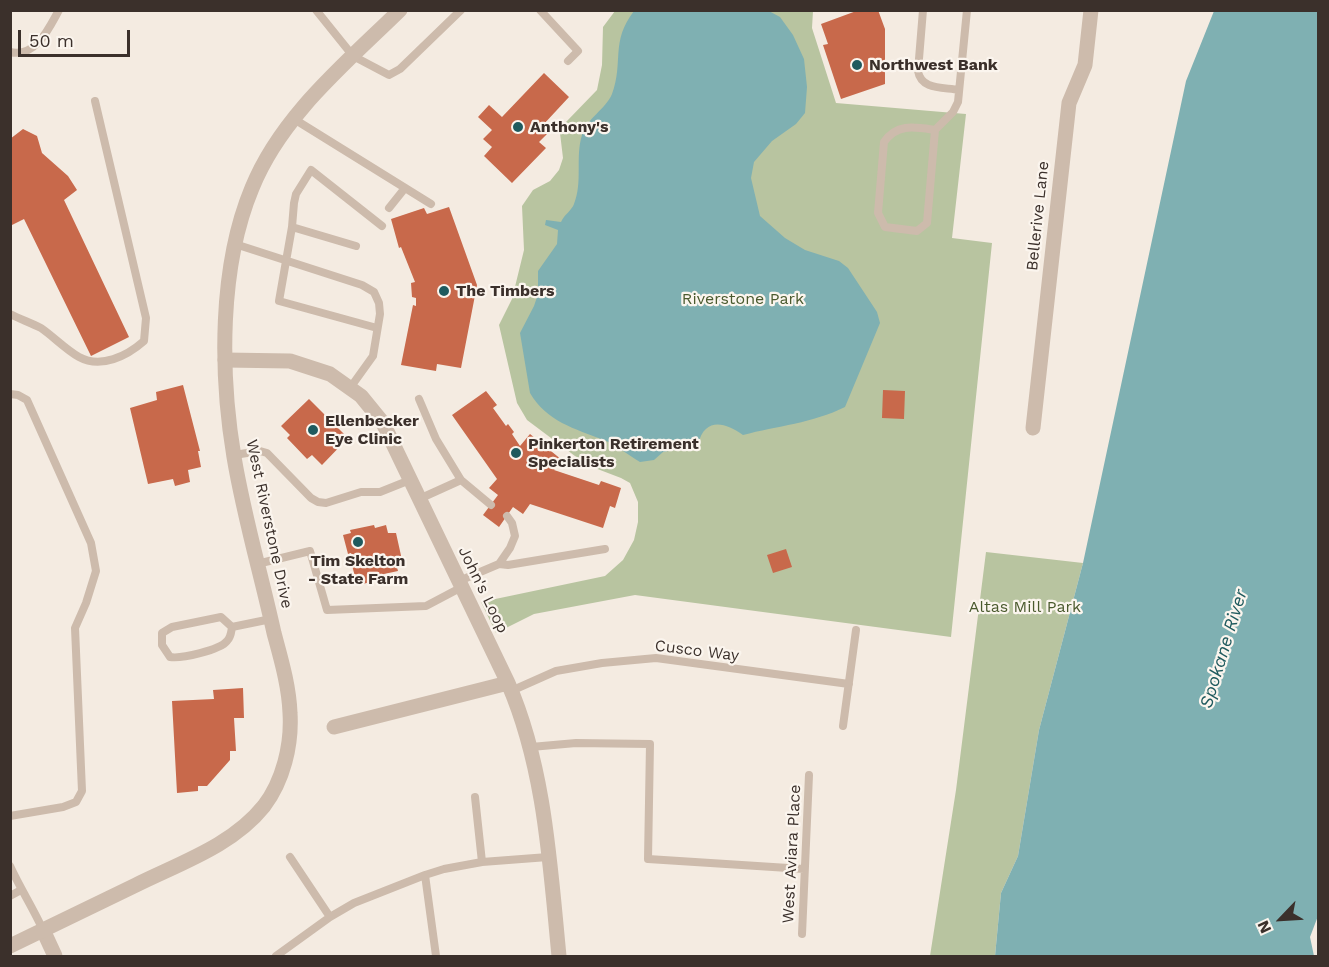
<!DOCTYPE html>
<style>
body{margin:0}
#map{position:relative;width:1329px;height:967px;overflow:hidden;background:#f4ebe1;font-family:"Work Sans",sans-serif}
canvas{display:block}
.frame{position:absolute;inset:0;border:12px solid #3b302b;pointer-events:none}
.north{position:absolute;left:1251px;top:889px;width:60px;height:60px;-webkit-text-stroke:4px #fbf5ee;paint-order:stroke;rotate:245deg;font-size:16px;font-weight:700;line-height:24px;text-align:center;color:#3b302b}
.north::after{content:'';display:block;margin:auto;width:21px;height:27px;background:#3b302b;clip-path:polygon(50% 0,100% 100%,50% 72%,0 100%)}
.scale{position:absolute;left:18px;top:30px;width:112px;height:27px;box-sizing:border-box;border:3px solid #3b302b;border-top:0;padding-left:8px;font-size:18px;line-height:21px;white-space:nowrap;color:#3b302b;-webkit-text-stroke:4px #fbf5ee;paint-order:stroke}
</style>
<div id="map">
<canvas width="1329" height="967"></canvas>
<div class="frame"></div>
<div class="north">N</div>
<div class="scale">50 m</div>
</div>
<script>
const g = document.querySelector('canvas').getContext('2d');
g.lineJoin = 'round';
function paint(path, color) { g.fillStyle = color; g.fill(path, 'evenodd'); }
function trace(path, color, width, dash) { g.strokeStyle = color; g.lineWidth = width; g.lineCap = dash ? 'butt' : 'round'; g.setLineDash(dash || []); g.stroke(path); }
function label(font, color, halo, rows, align = 'center') {
  g.font = font + ' "Work Sans",sans-serif'; g.lineWidth = 4.5; g.setLineDash([]); g.textBaseline = 'middle'; g.strokeStyle = halo; g.fillStyle = color; for (const [text, x, y, turn = 0] of rows) {
    g.save(); g.translate(x, y); g.rotate((+turn || 0) * Math.PI / 180); g.textAlign = isNaN(turn) ? turn : align; if (halo) g.strokeText(text, 0, 0); g.fillText(text, 0, 0); g.restore();
  }
}
const green = new Path2D(`
 M615,11H813L812,28L836,103L966,114L952,238L992,243L951,637L635,595L534,614L496,633L481,602L605,576L623,560L634,540L638,522V502L630,483L621,478L587,465L527,420L517,403L499,325L512,299L524,250L522,206L533,190L550,181L559,170L563,158L560,133L566,122L597,90L602,65L603,27Z
 M986,552L1083,563L1039,730L1018,856L1001,893L995,956H930L956,790Z`);
const water = new Path2D(`
 M767,10L780,17L793,35L804,59L807,87L805,113L796,124L772,141L754,162L751,178L760,216L785,238L805,250L839,261L848,268L877,312L880,323L845,407C813,423 777,426 743,435C725,422 705,417 698,444L691,447L663,452L654,460L640,462C628,455 616,445 604,440C575,429 546,421 530,393L520,333L534,306L538,294V271L557,244L558,230L545,225L546,220L561,222C564,215 572,210 574,204C583,182 575,157 582,135C587,118 605,110 612,94C624,62 610,42 634,11Z
 M1214,11H1318V916L1310,937L1314,956H995L1001,893L1018,856L1039,730L1083,563L1186,81Z`);
const building = new Path2D(`
 M859,10H878L885,29V84L841,99L823,45L828,44L821,24Z
 M544,73L569,97L543,125L550,131L539,142L546,148L512,183L484,156L492,147L483,139L492,130L478,117L489,105L502,117Z
 M23,129L37,136L42,153L68,176L77,190L64,200L129,337L91,356L24,219L10,226V139Z
 M449,207L477,285L461,368L437,364L436,371L401,365L413,305L416,306V298L412,297L411,283L415,282L401,247L399,248L391,219L424,208L427,214Z
 M183,385L200,451H198L201,467L188,470L190,482L175,486L173,479L148,484L130,408L157,400L156,392Z
 M883,390L905,391L904,419L882,418Z
 M486,391L497,405L493,408L506,426L508,424L514,432L512,434L520,446L530,434L562,460L554,470L599,485L601,481L621,488L615,508L610,506L603,528L530,504L523,514L513,507L499,527L483,515L498,495L489,488L497,479L452,415Z
 M309,399L348,438L322,465L312,455L307,459L287,438L290,435L281,426Z
 M374,525L375,528L386,525L388,533H396L402,560L396,564L398,571L384,574L385,578L363,584L362,580L356,581L352,565L354,564L351,553L348,554L343,535L351,533L350,530Z
 M786,549L792,567L773,573L767,555Z
 M243,688L244,718H234L236,751H230V760L207,786H198V791L177,793L172,701L214,699L213,690Z`);
const service = new Path2D(`
 M316,10L353,56L389,75L400,69L461,10
 M540,10L578,51L568,61
 M923,10L918,71C921,90 943,87 959,90
 M10,52C36,58 49,28 59,10
 M294,119L431,204
 M935,130C915,127 897,123 884,142L878,213L885,227L917,231L927,223L935,130L953,112L958,102L967,10
 M389,208L405,188
 M292,227L356,246
 M235,244L362,285L374,292L379,303L380,314L373,356L350,388
 M10,314C20,319 31,323 41,328C54,337 65,349 79,357C101,369 127,356 144,341L146,318L95,101
 M377,328L279,301L292,227L294,203L296,194L311,170L382,226
 M10,394L18,395L27,400L91,543L96,571L86,603L75,628L82,791L76,802L63,807L10,816
 M419,399L436,439L461,480
 M234,455L260,451L267,453L311,498L318,502L326,503L361,492H380L410,480
 M419,499L461,480L491,505
 M257,564L310,551L327,610L426,606L462,587
 M499,564L508,565L605,549
 M459,581L499,564L510,548L515,536L512,523L507,516
 M232,627C231,633 231,637 227,641C220,650 181,659 170,657L162,645V633L172,627L221,617L232,627L271,619
 M511,691L556,671L602,663L656,658L849,684
 M843,726L856,630
 M531,747L576,743L650,744L648,859L804,869
 M475,797L482,862
 M290,857L330,917
 M10,866C20,888 33,908 43,930
 M425,875L436,956
 M10,896L21,890
 M802,934L809,775
 M276,956L330,917L354,903L425,875L444,869L482,862L548,857`);
const minor = new Path2D(`
 M225,360L290,361L330,374L361,396L383,423L508,683C545,768 550,865 559,956
 M1033,428L1069,103L1085,65L1091,10
 M334,727L508,683
 M43,930L55,956`);
const tertiary = new Path2D(`
 M10,946C52,926 94,905 136,885C180,863 232,846 264,806C283,781 292,745 290,713C289,686 281,659 274,633C261,574 244,517 234,457C220,373 219,267 252,188C281,116 346,63 400,10`);
const markers = [
 [857,65,6,"#1f5a5e"],
 [518,127,6,"#1f5a5e"],
 [444,291,6,"#1f5a5e"],
 [313,430,6,"#1f5a5e"],
 [516,453,6,"#1f5a5e"],
 [358,542,6,"#1f5a5e"]
];
const poiNames = [
 ["Northwest Bank",869,65],
 ["Anthony's",530,127],
 ["The Timbers",456,291],
 ["Ellenbecker",325,421],
 ["Eye Clinic",325,439],
 ["Pinkerton Retirement",528,444],
 ["Specialists",528,462],
 ["Tim Skelton",358,561,"center"],
 ["- State Farm",358,579,"center"]
];
const streetNames = [
 ["Bellerive Lane",1038,216,-84],
 ["West Riverstone Drive",269,524,78],
 ["John's Loop",483,590,64],
 ["Cusco Way",697,651,7],
 ["West Aviara Place",792,854,-87]
];
const parkNames = [
 ["Riverstone Park",743,299],
 ["Altas Mill Park",1025,607]
];
const waterNames = [
 ["Spokane River",1224,649,-73]
];
paint(green, '#b8c4a0');
paint(water, '#7fb0b2');
paint(building, '#c8694b');
trace(service, '#cdbbac', 8);
trace(minor, '#cdbbac', 15);
trace(tertiary, '#cdbbac', 15);
for (const [x, y, r, color] of markers) { const dot = new Path2D(); dot.arc(x, y, r, 0, 2 * Math.PI); g.fillStyle = color; g.fill(dot); trace(dot, '#fbf5ee', 2); }
label('bold 16px', '#3b302b', '#fbf5ee', poiNames, 'left');
label('16px', '#3b302b', '#fbf5ee', streetNames);
label('16px', '#4a5a2e', '#fbf5ee', parkNames);
label('italic 18px', '#1f5a5e', '#fbf5ee', waterNames);
</script>
